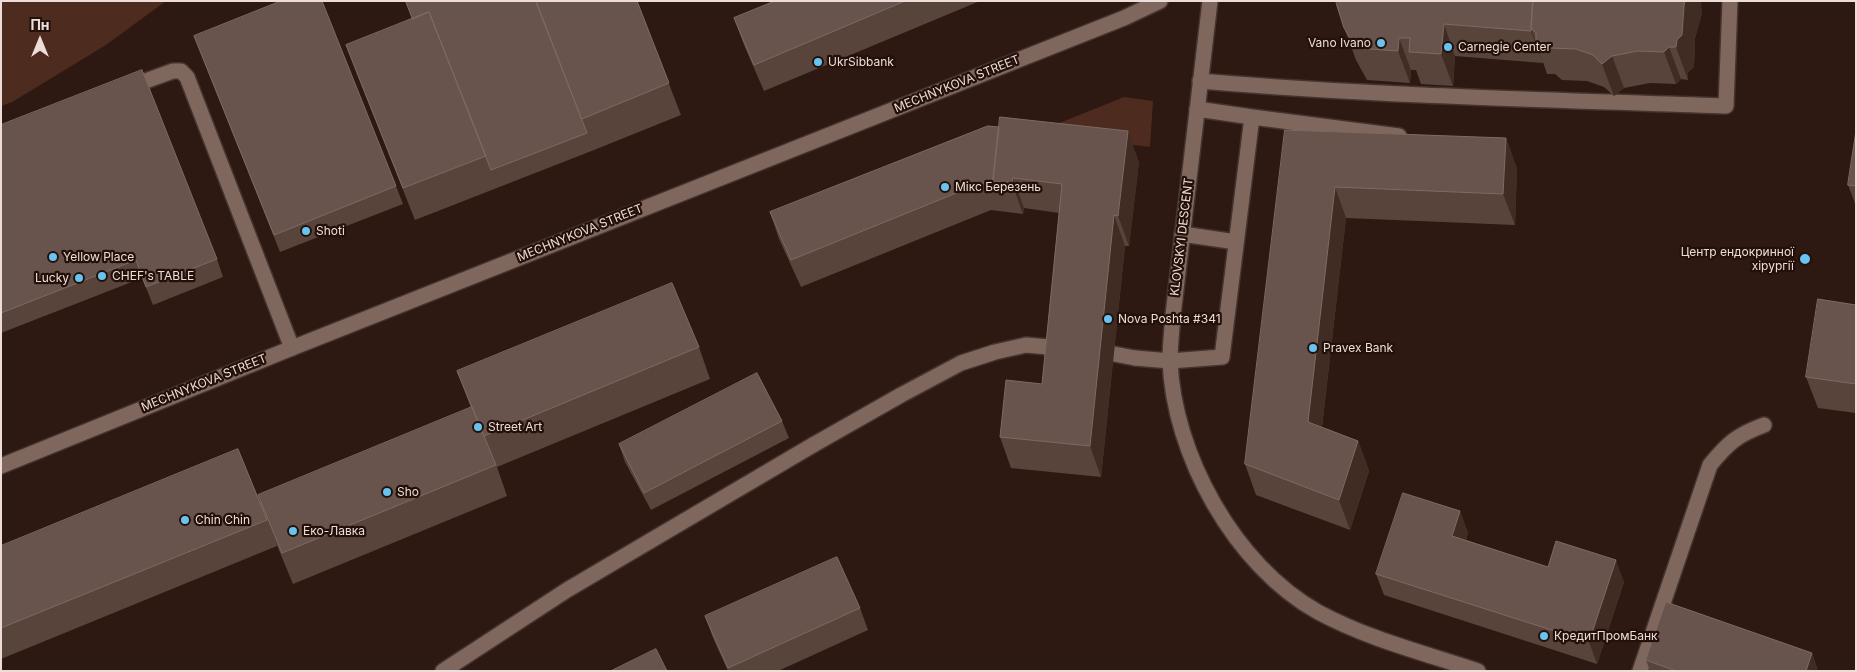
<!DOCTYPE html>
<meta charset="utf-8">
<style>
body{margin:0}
#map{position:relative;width:1857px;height:672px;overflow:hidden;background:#2e1912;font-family:Inter,sans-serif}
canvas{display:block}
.frame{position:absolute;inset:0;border:2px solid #ecddd8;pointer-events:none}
.north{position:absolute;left:15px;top:15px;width:50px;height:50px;-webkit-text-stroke:4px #231009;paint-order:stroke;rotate:0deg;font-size:14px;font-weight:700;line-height:20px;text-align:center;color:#ecddd8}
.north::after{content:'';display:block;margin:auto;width:18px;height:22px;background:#ecddd8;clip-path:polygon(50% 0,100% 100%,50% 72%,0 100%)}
</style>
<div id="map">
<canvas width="1857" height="672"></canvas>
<div class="frame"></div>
<div class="north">Пн</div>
</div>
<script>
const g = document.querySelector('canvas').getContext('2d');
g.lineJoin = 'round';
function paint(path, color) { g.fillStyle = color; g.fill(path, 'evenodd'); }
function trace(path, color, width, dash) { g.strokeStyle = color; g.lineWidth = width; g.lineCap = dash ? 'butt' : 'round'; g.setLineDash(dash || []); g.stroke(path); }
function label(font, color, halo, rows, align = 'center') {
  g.font = font + ' Inter,sans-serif'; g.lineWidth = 4.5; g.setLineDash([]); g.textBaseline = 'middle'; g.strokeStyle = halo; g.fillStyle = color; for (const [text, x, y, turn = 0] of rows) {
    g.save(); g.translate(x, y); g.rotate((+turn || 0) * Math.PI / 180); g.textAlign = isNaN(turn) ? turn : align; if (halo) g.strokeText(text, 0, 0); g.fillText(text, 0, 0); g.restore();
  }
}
const green = new Path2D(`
 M1,1H166L106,45L12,102L1,106Z
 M1124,97L1153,101L1150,147L1059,136L1057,124Z`);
const lane = new Path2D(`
 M1200,81C1375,96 1551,100 1726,106L1730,1
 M129,87L173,71H181L187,77L292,348
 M1252,117L1399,136
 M1182,234L1236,242
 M1114,354L1135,358
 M1170,361L1222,357L1252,117L1197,109
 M813,445L901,395L961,363L995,352L1026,345L1060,348
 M443,671L567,590L650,541
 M1640,671L1710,465C1728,443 1737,435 1764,425`);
const street = new Path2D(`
 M1135,358L1170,361
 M650,541L813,445`);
const secondary = new Path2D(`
 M1210,1L1173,315C1172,330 1170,345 1170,360C1173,454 1235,566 1318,612C1368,639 1424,653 1478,671
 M1,466L292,348L1124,18L1160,1`);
const wall = new Path2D(`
 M405,1H637L681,115L594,150L415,220L358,77L346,45L412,19Z
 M775,1H980L764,91L744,45L734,18Z
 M1336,5L1702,13L1695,38L1694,67L1688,72V80L1681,79L1676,84L1650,83L1624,88L1614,96L1604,87L1587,81L1562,80L1555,74H1547L1543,62V63L1455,56L1453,86L1421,84L1416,70H1411L1410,83L1367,80L1356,60Z
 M194,36L396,186L403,204L280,252Z
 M1,125L217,259L223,277L153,305L142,278L1,333Z
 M988,126L1139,162L1129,246H1125L1101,477L1011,468L1000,437L1042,384L1059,213L1024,208L1023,214L991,210L801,287L779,239L770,212Z
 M1285,130L1506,138L1517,169L1515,225L1346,218L1322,427L1358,441L1369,471L1350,530L1256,495L1245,464Z
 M1856,131V206L1848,185Z
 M1856,305V413L1818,408L1806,377Z
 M699,347L710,379L497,467L507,496L293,584L276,543L277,546L1,659V546L260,502L471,408L457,371Z
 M782,421L789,438L651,510L625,462L619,444Z
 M1460,511L1468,533L1466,540L1548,567L1624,582L1597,664L1384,595L1376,574Z
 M860,608L868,630L778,671H728L713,638L705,616Z
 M1812,653L1818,671H1650L1646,660Z`);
const shadedWall = new Path2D(`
 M1685,1H1701L1702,13L1695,38L1694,67L1688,72V80L1676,47L1677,40Z
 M1444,24L1455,56L1453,86L1441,54Z
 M1531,28L1536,42L1543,63L1531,31Z
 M1399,38L1411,70L1410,83L1398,51Z
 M1669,47L1681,79L1676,84L1664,52Z
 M1612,56L1624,88L1614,96L1602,64Z
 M1128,131L1139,162L1129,246L1118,216Z
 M1506,138L1517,169L1515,225L1503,194Z
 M1013,178L1024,208L1023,214L1012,183Z
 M1335,187L1346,218L1319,452L1308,422Z
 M1114,215L1125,246L1101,477L1090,446Z
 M1358,441L1369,471L1350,530L1339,500Z
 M1460,511L1468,533L1460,557L1452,536Z
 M1616,560L1624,582L1597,664L1589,642Z
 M1812,653L1818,671H1806Z`);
const building = new Path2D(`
 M281,1H322L396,186L274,235L194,36Z
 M406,1H536L587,133L491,170L429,12L413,19Z
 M536,1H637L669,83L582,119Z
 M775,1H905L754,65L734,18Z
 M1336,1H1533L1531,31L1444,24L1441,54L1409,52L1410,38H1399L1398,51L1356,48L1344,28Z
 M1533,1H1685L1684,6L1682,35L1677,40L1676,47H1669L1664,52L1638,51L1612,56L1602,64L1593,55L1576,49L1550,48L1544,42H1536V33L1531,28Z
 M429,12L486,156L403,188L346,45Z
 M142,70L217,259L146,287L136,260L1,313V125Z
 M1000,117L1128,131L1118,216L1114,215L1090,446L1000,437L1006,380L1042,384L1062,184L1013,178L1012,183L993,181Z
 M988,126L999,127L993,181L994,184L981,183L791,260L770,212Z
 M1285,130L1506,138L1503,194L1335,187L1308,422L1358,441L1339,500L1245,464Z
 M1856,131V186L1848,185Z
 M672,283L699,347L484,436L457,371Z
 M1818,299L1856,305V384L1806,377Z
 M757,373L782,421L644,493L619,444Z
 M472,407L496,465L282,553L258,495Z
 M238,449L267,520L1,628V546Z
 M1403,493L1460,511L1452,536L1548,567L1556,541L1616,560L1589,642L1376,574Z
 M837,557L860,608L728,668L705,616Z
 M1666,602L1812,653L1806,671H1676L1646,660Z
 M656,649L667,671H611Z`);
const markers = [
 [1381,43,5,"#67c4f0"],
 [1448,47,5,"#67c4f0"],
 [818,62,5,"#67c4f0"],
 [945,187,5,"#67c4f0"],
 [306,231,5,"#67c4f0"],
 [53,257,5,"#67c4f0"],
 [1805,259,6,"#67c4f0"],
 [102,276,5,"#67c4f0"],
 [79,278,5,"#67c4f0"],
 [1108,319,5,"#67c4f0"],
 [1313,348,5,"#67c4f0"],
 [478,427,5,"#67c4f0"],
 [387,492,5,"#67c4f0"],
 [185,520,5,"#67c4f0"],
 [293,531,5,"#67c4f0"],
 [1544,636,5,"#67c4f0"]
];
const poiNames = [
 ["Vano Ivano",1371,43,"right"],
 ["Carnegie Center",1458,47],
 ["UkrSibbank",828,62],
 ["Мікс Березень",955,187],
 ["Shoti",316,231],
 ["Центр ендокринної",1794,252,"right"],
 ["хірургії",1794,266,"right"],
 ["Yellow Place",63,257],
 ["CHEF's TABLE",112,276],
 ["Lucky",69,278,"right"],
 ["Nova Poshta #341",1118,319],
 ["Pravex Bank",1323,348],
 ["Street Art",488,427],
 ["Sho",397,492],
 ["Chin Chin",195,520],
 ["Еко-Лавка",303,531],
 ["КредитПромБанк",1554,636]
];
const streetNames = [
 ["MECHNYKOVA STREET",957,84,-22],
 ["MECHNYKOVA STREET",580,233,-22],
 ["KLOVSKYI DESCENT",1182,237,-83],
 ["MECHNYKOVA STREET",204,383,-22]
];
paint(green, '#4d2b1e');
trace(lane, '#443430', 18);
trace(street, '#443430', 18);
trace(secondary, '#443430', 18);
trace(lane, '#80675e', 15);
trace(street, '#80675e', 15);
trace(secondary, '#80675e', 15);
paint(wall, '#59443c');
paint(shadedWall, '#412c24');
paint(building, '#69544d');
trace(building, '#7d6a62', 1);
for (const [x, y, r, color] of markers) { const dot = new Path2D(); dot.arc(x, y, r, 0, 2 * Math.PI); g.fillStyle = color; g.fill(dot); trace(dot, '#231009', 2); }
label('12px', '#ecddd8', '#231009', poiNames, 'left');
label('12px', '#ecddd8', '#231009', streetNames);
</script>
